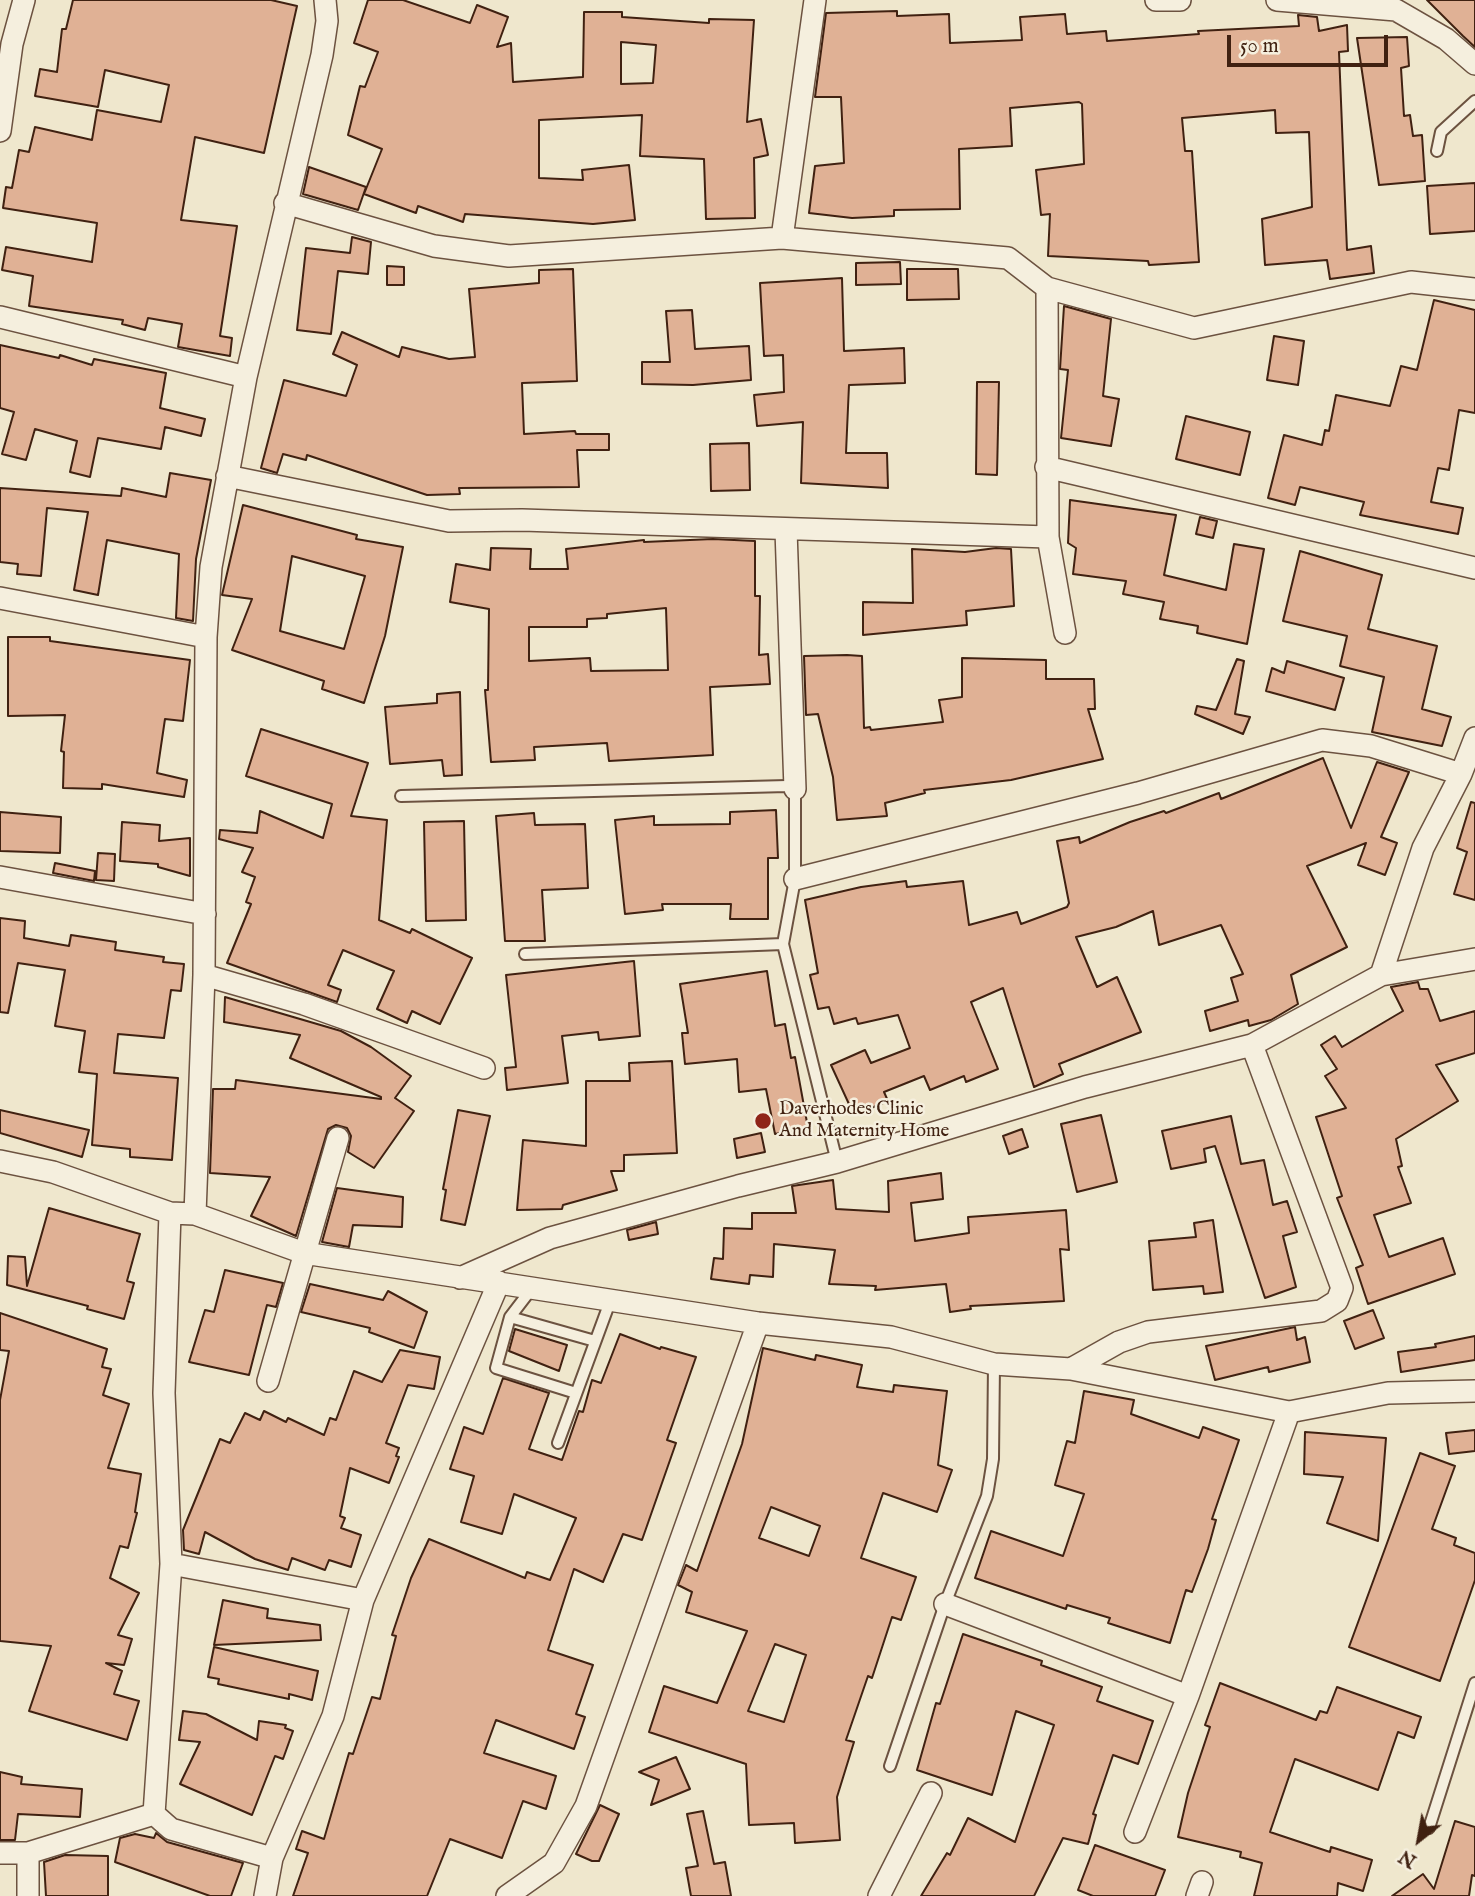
<!DOCTYPE html>
<style>
body{margin:0}
#map{position:relative;width:1475px;height:1896px;overflow:hidden;background:#efe7cd;font-family:"IM FELL English",serif}
canvas{display:block}
.north{position:absolute;left:1384px;top:1805px;width:70px;height:70px;-webkit-text-stroke:5px #f5efde;paint-order:stroke;rotate:211deg;font-size:19px;font-weight:700;line-height:28px;text-align:center;color:#402111}
.north::after{content:'';display:block;margin:auto;width:24px;height:32px;background:#402111;clip-path:polygon(50% 0,100% 100%,50% 72%,0 100%)}
.scale{position:absolute;left:1227px;top:35px;width:161px;height:32px;box-sizing:border-box;border:4px solid #402111;border-top:0;padding-left:9px;font-size:21px;line-height:24px;white-space:nowrap;color:#402111;-webkit-text-stroke:5px #f5efde;paint-order:stroke}
</style>
<div id="map">
<canvas width="1475" height="1896"></canvas>
<div class="north">N</div>
<div class="scale">50 m</div>
</div>
<script>
const g = document.querySelector('canvas').getContext('2d');
g.lineJoin = 'round';
function paint(path, color) { g.fillStyle = color; g.fill(path, 'evenodd'); }
function trace(path, color, width, dash) { g.strokeStyle = color; g.lineWidth = width; g.lineCap = dash ? 'butt' : 'round'; g.setLineDash(dash || []); g.stroke(path); }
function label(font, color, halo, rows, align = 'center') {
  g.font = font + ' "IM FELL English",serif'; g.lineWidth = 5; g.setLineDash([]); g.textBaseline = 'middle'; g.strokeStyle = halo; g.fillStyle = color; for (const [text, x, y, turn = 0] of rows) {
    g.save(); g.translate(x, y); g.rotate((+turn || 0) * Math.PI / 180); g.textAlign = isNaN(turn) ? turn : align; if (halo) g.strokeText(text, 0, 0); g.fillText(text, 0, 0); g.restore();
  }
}
const building = new Path2D(`
 M73,0H271L297,6L264,153L195,137L181,220L237,226L220,336L232,338L230,356L178,347L182,324L148,318L145,330L122,324L123,320L29,306L33,276L2,270L6,247L92,262L97,223L3,208L6,187L12,188L19,150L29,152L35,127L92,140L97,110L161,122L169,85L105,70L98,107L35,96L40,69L57,72L62,29H66Z
 M368,0H403L470,23L477,5L508,17L497,47L511,43L513,82L583,77L584,12H622V17L709,23V19L754,20L747,122L761,119L768,155L754,158L755,218L706,219L704,159L640,156L642,115L539,120V178L583,180L582,170L629,165L635,220L593,224L465,214L463,222L418,206L416,213L364,194L382,149L348,135L360,86L365,87L378,52L354,43ZM621,42L656,45L653,83L621,84Z
 M1427,0H1475V47L1463,36Z
 M897,11V16L949,14L950,43L1022,40L1020,17L1065,14L1067,34L1106,31L1107,41L1199,34L1198,31L1299,26L1298,15L1317,17L1319,31L1347,25L1348,51L1339,52L1347,250L1371,246L1374,273L1330,279L1327,260L1265,265L1262,219L1312,207L1309,132L1276,133L1275,110L1182,118L1185,151H1192L1199,262L1149,265L1148,261L1048,256L1050,214L1041,215L1036,170L1084,164L1082,104L1079,102L1010,108L1012,146L959,149L960,209L894,210V216L852,218L809,213L815,166L844,163L841,97H815L826,13Z
 M1407,37L1409,66L1401,68L1404,116L1410,115L1413,136L1422,135L1425,181L1379,185L1357,38Z
 M309,167L366,187L358,210L303,194Z
 M1475,183V231L1430,234L1427,186Z
 M352,237L371,242L368,274L338,271L331,334L297,330L306,248L350,253Z
 M900,262L901,284L856,285V263Z
 M387,266L404,267V285H387Z
 M573,269L577,381L522,383L524,434L575,431L576,434H609V450H577L579,487L459,488L460,494L427,495L307,455L306,460L283,454L277,473L261,468L284,380L346,396L357,365L333,354L342,332L399,357L402,347L449,359L475,357L469,289L539,283V270Z
 M907,269H958L959,299L907,300Z
 M842,278L844,351L904,348L905,383L849,385L846,453H887L888,488L801,483L803,422L757,426L754,395L784,392L783,355L764,356L760,283Z
 M1434,300L1475,310V413L1459,410L1449,470L1438,468L1431,502L1463,508L1458,534L1360,515L1364,502L1300,487L1295,505L1268,498L1284,435L1322,445L1325,430L1329,431L1336,395L1390,406L1401,366L1417,370Z
 M1064,306L1111,319L1103,396L1119,399L1111,446L1061,438L1068,370L1060,369Z
 M692,310L695,349L749,346L751,380L693,385L642,384V362H670L666,311Z
 M1274,336L1304,341L1298,385L1267,380Z
 M0,345L59,358L60,355L92,365L94,359L166,373L160,408L205,419L201,436L165,427L161,449L98,438L90,477L70,472L77,441L35,429L26,460L2,454L14,412L0,408Z
 M977,382H999L997,475L976,474Z
 M1186,416L1250,432L1240,475L1176,459Z
 M749,443L750,490L711,491L710,444Z
 M170,473L211,480L196,559L193,621L176,618L179,554L107,540L98,595L74,590L88,512L47,508L41,576L17,574L18,564L0,562V488L121,496L122,488L166,497Z
 M1070,500L1176,515L1164,575L1226,590L1234,544L1264,549L1247,644L1197,633L1198,626L1160,619L1164,602L1123,594L1126,581L1073,574L1076,548L1068,543Z
 M243,505L357,535L356,539L403,547L385,636L364,703L322,689L324,681L232,650L252,599L222,595ZM292,556L365,576L344,649L280,631Z
 M1200,517L1217,521L1213,538L1196,534Z
 M713,539L755,541V596H760L759,655L768,654L770,684L710,687L713,755L609,761L607,743L534,747L535,760L491,762L485,690H488L489,609L450,602L456,564L490,570L491,548L531,549L530,569H568L566,549L644,540V542ZM666,608L668,670L591,671L590,658L529,661V627H587V619L607,618V614Z
 M996,548L1011,549L1014,606L966,611L967,625L863,635V602L913,603L912,549L965,552Z
 M1300,551L1382,575L1368,629L1437,646L1422,709L1451,717L1442,746L1372,732L1384,677L1340,666L1347,636L1283,621Z
 M8,637H50V641L190,660L183,721L165,719L157,773L187,780L184,797L102,784V789L63,788L64,752L61,751L65,715L8,716Z
 M847,655L862,656L864,728L870,727L871,730L943,722L939,700L962,697V658L1046,660V679H1094L1095,709H1088L1103,759L1011,780L924,790L925,793L885,803L887,816L837,820L833,777L818,714L806,715L804,656Z
 M1237,659L1244,661L1235,714L1250,717L1243,734L1195,714L1197,706L1216,710Z
 M1287,661L1344,678L1335,710L1266,691L1272,668L1284,673Z
 M460,692L462,775L444,776L442,760L390,764L385,707L437,703V694Z
 M261,729L368,763L351,816L387,820L379,920L410,933L412,929L472,958L440,1024L412,1011L407,1023L377,1009L394,971L343,950L328,985L341,990L337,1002L227,963L251,904L246,902L255,877L242,872L253,848L219,839L220,830L257,833L260,811L323,838L332,804L246,776Z
 M1323,758L1351,828L1377,762L1409,772L1381,837L1397,843L1385,875L1358,865L1366,843L1307,866L1347,947L1291,975L1298,1004L1271,1020L1249,1026L1248,1020L1210,1031L1205,1011L1238,1001L1231,978L1243,974L1221,925L1159,945L1153,911L1116,927L1076,937L1097,987L1117,977L1141,1032L1059,1064L1063,1074L1034,1087L1003,988L971,1002L998,1069L966,1082L964,1076L930,1090L924,1076L884,1092L888,1101L854,1115L831,1065L865,1050L871,1063L910,1048L898,1015L858,1024L856,1018L834,1024L829,1007L818,1009L810,975L818,973L805,900L861,887L906,881L907,887L963,881L969,925L1017,912L1021,924L1067,907L1069,903L1057,841L1079,837L1080,843L1130,822L1164,811L1166,813L1219,793L1221,799Z
 M1471,802L1475,803V900L1454,894L1467,852L1457,848Z
 M776,810L778,858H768V919H730L731,904H662L663,910L625,914L615,820L654,816V825L730,824V812Z
 M0,812L61,817L60,853L0,851Z
 M534,813L535,825L585,824L588,888L542,890L545,941H505L496,816Z
 M464,821L466,920L426,921L424,822Z
 M122,822L160,825L159,841L190,838V876L158,867V864L120,861Z
 M98,853L115,854L114,881L96,880Z
 M55,863L95,871L94,881L53,873Z
 M0,918L25,921L24,938L69,946L71,935L116,942L115,950L164,957L163,962L184,964L181,991L171,990L164,1038L118,1034L114,1073L178,1078L172,1160L130,1157V1149L92,1145L97,1074L79,1072L85,1031L55,1026L65,970L18,963L8,1013L0,1012Z
 M634,961L640,1036L599,1040L598,1032L562,1036L568,1083L507,1090L505,1068L516,1067L506,975Z
 M767,971L775,1026L785,1024L791,1058L795,1057L808,1128L775,1134L766,1089L739,1092L737,1059L685,1064L682,1033H688L680,984Z
 M1418,982L1420,989H1428L1440,1021L1475,1011V1053L1436,1065L1458,1101L1396,1139L1402,1166L1398,1167L1411,1203L1374,1215L1389,1257L1443,1238L1455,1274L1368,1304L1356,1268L1363,1265L1337,1198L1342,1196L1316,1117L1346,1108L1325,1076L1337,1069L1321,1045L1335,1036L1342,1047L1403,1011L1391,987Z
 M225,997L341,1031L371,1047L411,1076L395,1098L414,1111L374,1168L348,1152L351,1136L347,1128L336,1125L328,1129L296,1236L251,1216L270,1177L210,1173L213,1089H235L236,1080L381,1099V1097L290,1058L300,1035L224,1022Z
 M672,1061L677,1153L624,1155V1171H611L617,1190L563,1205L562,1209L517,1210L523,1140L586,1146V1081H630L629,1063Z
 M0,1110L89,1130L82,1157L0,1133Z
 M458,1110L490,1116L465,1225L441,1220L446,1190L443,1189Z
 M1101,1115L1117,1182L1077,1192L1061,1124Z
 M1231,1116L1241,1164L1264,1160L1273,1205L1287,1201L1297,1232L1283,1236L1296,1287L1265,1298L1215,1146L1204,1149L1206,1162L1171,1169L1162,1131Z
 M1022,1129L1028,1147L1009,1154L1003,1136Z
 M761,1133L765,1152L737,1158L734,1139Z
 M941,1173L943,1199L911,1203L915,1241L969,1233L968,1217L1066,1210L1069,1250L1060,1249L1064,1301L970,1306L971,1309L950,1312L946,1284L875,1290L876,1286L829,1284L835,1250L774,1244L773,1277L750,1275L749,1284L711,1279L714,1258L723,1259L724,1228L752,1229V1213H796L792,1186L833,1180L836,1209L889,1212L888,1181Z
 M337,1188L403,1197L402,1227L353,1225L349,1247L322,1242Z
 M49,1208L140,1234L127,1281L134,1283L124,1319L87,1309L88,1306L7,1285L8,1256L25,1257L27,1286Z
 M1213,1220L1223,1292L1204,1294L1203,1286L1153,1290L1149,1241L1196,1237L1194,1223Z
 M656,1222L658,1234L629,1240L627,1230Z
 M225,1270L283,1283L276,1307L267,1305L249,1375L189,1362L205,1310L214,1312Z
 M310,1284L383,1300L388,1291L427,1312L414,1348L369,1332L370,1328L301,1312Z
 M1373,1310L1384,1338L1355,1349L1344,1321Z
 M0,1313L107,1349L102,1367L111,1369L103,1395L129,1404L108,1468L141,1474L135,1512L137,1513L128,1548L120,1546L110,1578L139,1593L118,1635L132,1639L124,1665L106,1663L122,1671L114,1694L139,1701L127,1740L29,1711L51,1646L0,1641V1400L9,1351L0,1350Z
 M1295,1327L1297,1340L1305,1337L1310,1362L1269,1372L1268,1367L1215,1380L1206,1346Z
 M515,1329L567,1345L559,1371L509,1351Z
 M620,1334L660,1349L661,1347L696,1357L667,1440L676,1443L642,1540L623,1534L603,1582L574,1569L548,1650L593,1665L576,1714L585,1717L574,1749L496,1720L484,1753L556,1776L546,1809L523,1801L502,1858L450,1839L427,1896H293L308,1853L296,1849L302,1831L324,1839L349,1753L353,1754L372,1697L380,1699L396,1636L392,1635L411,1578L429,1539L525,1578L527,1572L550,1580L576,1518L514,1494L502,1534L461,1522L474,1476L450,1469L464,1427L483,1434L503,1378L549,1393L529,1449L562,1460L579,1411L583,1412L592,1380L601,1383Z
 M1475,1336V1360L1401,1372L1398,1352L1436,1347L1435,1344Z
 M763,1348L815,1360L816,1355L862,1365L857,1387L893,1392L894,1385L947,1391L938,1465L952,1470L937,1512L883,1493L861,1558L916,1577L901,1620L892,1617L872,1678L868,1676L846,1740L854,1742L837,1797L840,1840L795,1843L794,1823L749,1825L746,1764L649,1732L664,1686L717,1703L747,1631L686,1612L692,1592L678,1585L686,1565L697,1571L742,1444ZM771,1507L820,1526L809,1556L759,1538ZM775,1644L806,1655L784,1722L748,1711Z
 M400,1350L440,1357L434,1389L408,1385L386,1443L399,1448L396,1456L399,1457L389,1483L350,1468L340,1516L345,1518L341,1528L361,1535L351,1567L329,1560L325,1570L292,1558L288,1570L255,1559L205,1532L199,1554L184,1550L183,1530L220,1439L230,1443L245,1413L260,1420L264,1411L286,1422L288,1418L324,1435L330,1418L336,1420L354,1371L382,1382Z
 M1084,1391L1134,1400L1131,1414L1199,1438L1203,1427L1239,1440L1212,1519L1216,1520L1208,1549L1192,1592L1186,1590L1170,1643L1108,1623L1110,1618L1067,1605L1066,1609L975,1578L991,1531L1063,1556L1084,1494L1055,1485L1067,1441L1075,1443Z
 M1475,1430V1451L1449,1454L1446,1433Z
 M1305,1432L1386,1438L1378,1541L1327,1523L1343,1477L1304,1474Z
 M1420,1453L1455,1466L1432,1529L1456,1538L1454,1545L1475,1553V1580L1440,1681L1349,1647Z
 M223,1600L268,1609L267,1618L320,1625L321,1640L214,1645Z
 M963,1634L1042,1661L1041,1665L1102,1687L1097,1701L1153,1721L1138,1764L1113,1755L1093,1814L1096,1815L1088,1844L1063,1838L1034,1896H921L947,1853L950,1855L968,1818L1015,1842L1054,1725L1016,1711L992,1795L917,1770L936,1703L940,1704Z
 M214,1647L318,1671L312,1700L289,1694V1699L218,1684L219,1679L208,1677Z
 M1220,1683L1316,1720L1320,1711L1327,1713L1337,1687L1421,1717L1414,1738L1398,1732L1378,1790L1295,1759L1270,1832L1330,1852L1331,1847L1372,1860L1363,1891L1338,1883L1337,1896H1254L1262,1863L1240,1857L1241,1852L1178,1837L1188,1793L1210,1727L1205,1725Z
 M183,1711L206,1714L257,1740L259,1721L286,1725L285,1728L293,1731L283,1759L275,1756L252,1815L180,1784L200,1742L179,1740Z
 M676,1757L690,1789L651,1805L659,1780L639,1772Z
 M0,1772L22,1777L21,1784L82,1789L80,1817L18,1814L15,1840H0Z
 M600,1805L619,1814L599,1861H592L576,1854Z
 M703,1811L714,1864L725,1862L731,1896H691L686,1868L698,1866L687,1814Z
 M1455,1821L1475,1827V1876L1472,1875L1469,1896H1392L1423,1874L1434,1889Z
 M156,1833L167,1842L243,1863L231,1896H210L115,1862L120,1838L135,1834L154,1838Z
 M1095,1845L1165,1870L1155,1896H1093L1078,1890Z
 M65,1855L108,1856V1896H46L44,1862Z`);
const lane = new Path2D(`
 M1437,151L1441,132L1475,101
 M401,796L787,786L795,789V879L783,944L837,1162
 M525,954L783,944
 M533,1287L510,1317L496,1368L576,1393
 M510,1317L595,1341
 M558,1443L611,1299
 M890,1766L945,1604L987,1496L993,1459L994,1364
 M1429,1828L1475,1683`);
const street = new Path2D(`
 M1156,0H1180
 M1277,0L1396,10L1446,39L1475,64
 M0,131L12,44L24,0
 M285,203L434,246L509,256L782,238L1008,258L1047,288L1194,328L1411,282L1475,289
 M782,238L815,0
 M1047,288L1048,537L1065,633
 M0,317L246,377
 M1046,467L1475,568
 M227,476L449,521L522,520L1048,537
 M786,530L795,789
 M0,598L206,637
 M0,877L205,914
 M795,879L1138,793L1322,740L1371,746L1461,774
 M204,975L304,1004L484,1068
 M1381,975L1423,848L1461,774L1475,738
 M0,1161L53,1172L170,1213L195,1214L304,1253L758,1323L891,1337L994,1364L1071,1369L1289,1412L1388,1393L1475,1391
 M170,1213L164,1393L171,1564L154,1814L171,1829L272,1858
 M195,1214L204,975L206,637L211,567L246,377L322,55L327,21L325,0
 M460,1278L550,1238L738,1186L837,1162L1085,1087L1252,1045L1381,975L1475,959
 M1071,1369L1119,1342L1148,1332L1321,1311L1337,1301L1342,1288L1252,1045
 M268,1381L338,1138
 M171,1564L363,1600
 M945,1604L1188,1696
 M1135,1832L1188,1696L1289,1412
 M0,1853H28L154,1814
 M28,1896V1853
 M265,1896L272,1858L333,1716L363,1600L499,1282
 M507,1896L554,1863L586,1806L758,1323
 M879,1896L931,1793
 M1197,1896L1202,1882`);
const markers = [
 [763,1121,9,"#8f2418"]
];
const poiNames = [
 ["Daverhodes Clinic",779,1110],
 ["And Maternity Home",779,1132]
];
paint(building, '#e0b195');
trace(building, '#402111', 2);
trace(lane, '#6c5240', 14);
trace(street, '#6c5240', 24);
trace(lane, '#f5efde', 10);
trace(street, '#f5efde', 21);
for (const [x, y, r, color] of markers) { const dot = new Path2D(); dot.arc(x, y, r, 0, 2 * Math.PI); g.fillStyle = color; g.fill(dot); trace(dot, '#f5efde', 2.5); }
label('19px', '#402111', '#f5efde', poiNames, 'left');
</script>
